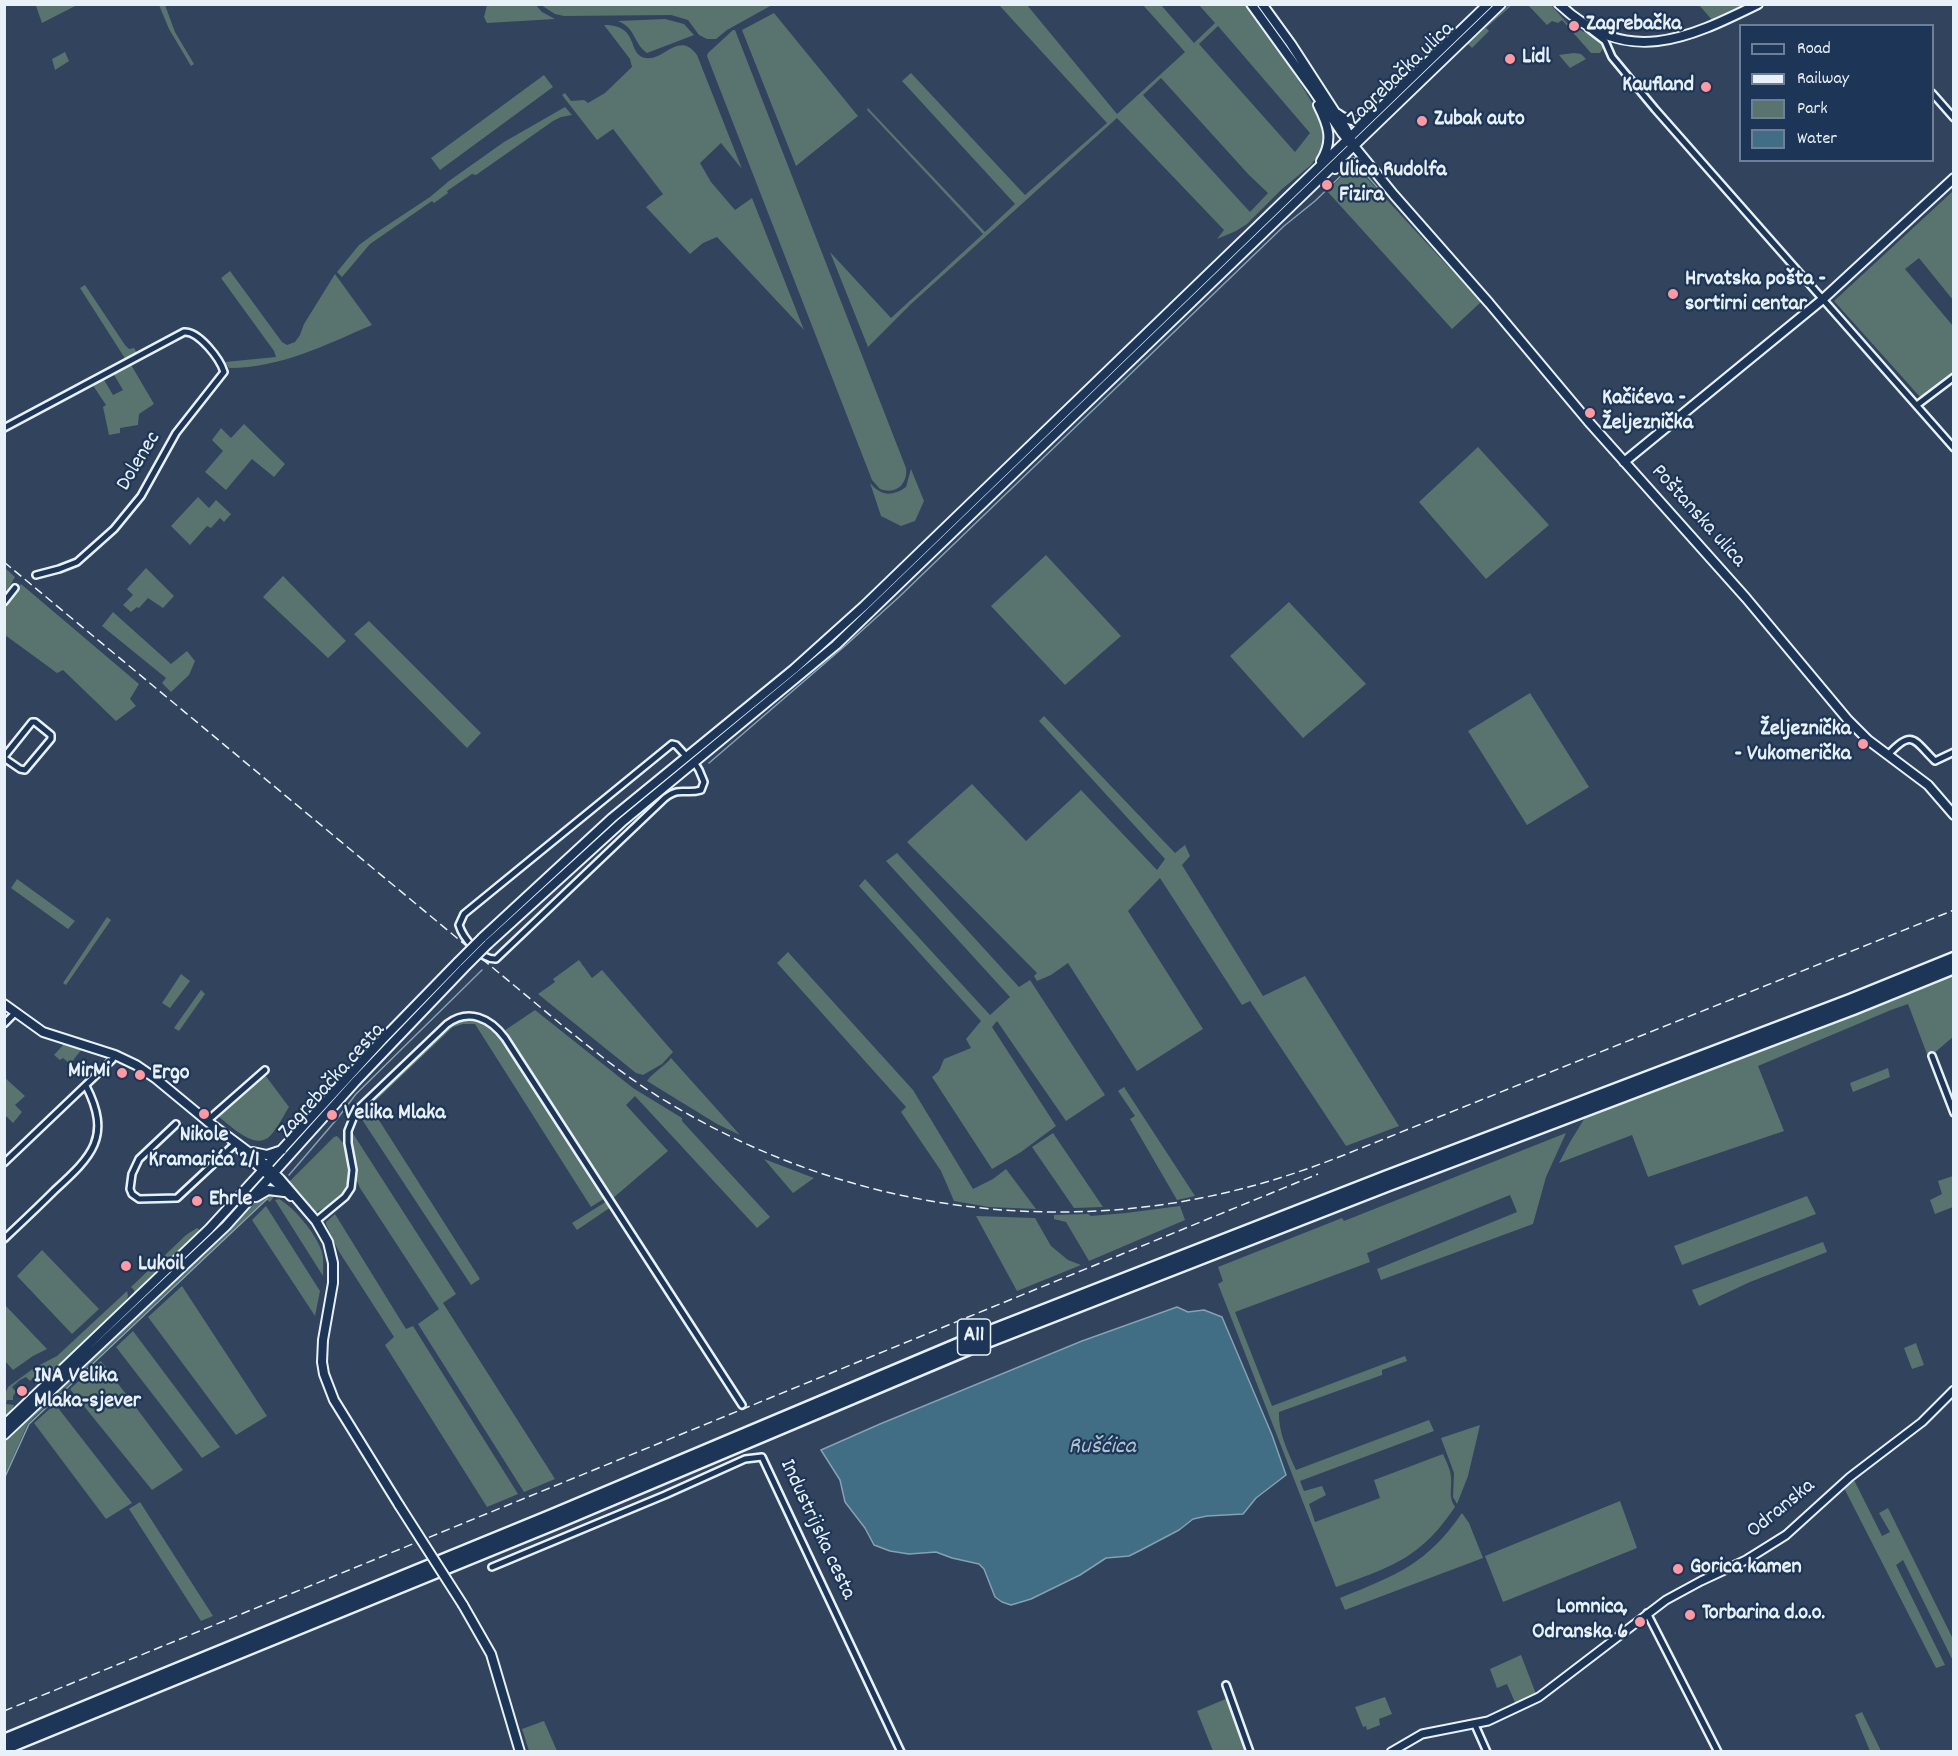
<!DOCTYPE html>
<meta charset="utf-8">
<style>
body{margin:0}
#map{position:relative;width:1958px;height:1756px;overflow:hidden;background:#32435d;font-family:Dekko,sans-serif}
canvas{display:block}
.frame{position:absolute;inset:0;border:6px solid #e8f1f8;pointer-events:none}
.legend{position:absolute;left:1739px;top:24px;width:195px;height:138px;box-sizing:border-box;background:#1d3557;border:2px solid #6e8097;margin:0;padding:8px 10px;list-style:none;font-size:18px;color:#e8f1f8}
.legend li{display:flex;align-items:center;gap:12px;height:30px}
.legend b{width:30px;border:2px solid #6e8097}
</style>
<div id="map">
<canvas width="1958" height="1756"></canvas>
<div class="frame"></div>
<ul class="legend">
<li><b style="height:8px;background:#1d3557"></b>Road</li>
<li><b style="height:8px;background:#e8f1f8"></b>Railway</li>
<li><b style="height:16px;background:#59736f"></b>Park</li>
<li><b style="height:16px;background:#416d85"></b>Water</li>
</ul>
</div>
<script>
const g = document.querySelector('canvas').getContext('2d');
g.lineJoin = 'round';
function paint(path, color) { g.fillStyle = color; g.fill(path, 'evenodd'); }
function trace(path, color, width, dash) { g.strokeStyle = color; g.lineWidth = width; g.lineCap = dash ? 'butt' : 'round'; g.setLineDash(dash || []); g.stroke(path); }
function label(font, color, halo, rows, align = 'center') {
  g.font = font + ' Dekko,sans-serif'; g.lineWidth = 4.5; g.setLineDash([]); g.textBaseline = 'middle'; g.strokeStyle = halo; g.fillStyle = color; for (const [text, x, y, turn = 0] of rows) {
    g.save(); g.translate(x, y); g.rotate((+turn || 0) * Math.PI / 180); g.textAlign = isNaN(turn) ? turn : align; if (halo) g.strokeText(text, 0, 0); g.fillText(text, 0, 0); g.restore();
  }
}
const green = new Path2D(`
 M40,4H77V5L42,23L36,6Z
 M535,4L542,12L555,19L487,23L484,17L487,5Z
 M1744,4L1745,6L1713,21L1699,5Z
 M159,5H165L175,32L194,64L191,66L169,29Z
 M541,5H772L727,30L716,39H707L699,35L688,20L671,15L564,16L555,14Z
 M999,5H1027L1117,114L1185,52L1143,5H1161L1194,43L1215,23L1199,5H1247L1280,50L1319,114L1325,131H1324L1322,150L1311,165L1282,189L1247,224L1236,231L1217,239L1224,230L1117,118L911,304L868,347L830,252L891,318L983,234L867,110L868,108L985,232L1015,204L902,81L911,73L1025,195L1107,123ZM1218,26L1310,133L1295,152L1199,44ZM1161,78L1249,175L1268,193L1250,212L1143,95Z
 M1492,5H1494L1398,99L1416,79Z
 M1509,5H1512L1486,28L1489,31L1472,48L1468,44Z
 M1528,5H1551L1567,23L1599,40L1604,47L1600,53H1591L1562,20L1558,23L1552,21L1547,25Z
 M774,13L858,116L796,166L742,30Z
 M665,19L684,24L694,35L647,53C633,43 636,28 618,21Z
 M604,25C641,25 626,55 646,58C664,61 679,30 697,55L742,169L721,143L700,163L711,182L735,210L752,198L804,330L717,237L703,243L690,254L646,207L663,194L613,129L597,140L562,95L565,93L571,101L584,100L588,103L605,93L632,67L630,59Z
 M733,30H735L906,468C908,484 896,495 880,489L872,480L707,56L708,53Z
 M65,52L69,61L55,70L52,59Z
 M1574,53L1581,54L1586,59L1570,68L1559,55Z
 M544,75L553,87L440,170L431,158Z
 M565,107L572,115L561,117L553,121L476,175L472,174L447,191L448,193L434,203L432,201L370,244L342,277L337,272L359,245L374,234L430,197L449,181L504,142Z
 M1349,170H1356L1364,175L1481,302L1452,329L1327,191Z
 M1953,191V300L1919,258L1905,269L1953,326V373L1921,398L1834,301Z
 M230,271L282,342L287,345L295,342L300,335L304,324L335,274L372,325C325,345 281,368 229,368L225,362L276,357L274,351L221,278Z
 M85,285L125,345L129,349L134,348L137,353L126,360L80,288Z
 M130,363L154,404L139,414L138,425L120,428V433L109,435L103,407L106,405L92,384L103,378L113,395L123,390L113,373Z
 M244,424L285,464L274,477L252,459L226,490L205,472L223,451L212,440L221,428L231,438Z
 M1478,447L1549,525L1486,579L1419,502Z
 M911,469L924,501L915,521L901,526L881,516L870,483C881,496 892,497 906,487Z
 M198,497L209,508L216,500L231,514L224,522L220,518L211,528L207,526L190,545L171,526Z
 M1046,555L1121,636L1065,685L991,606Z
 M5,568L15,577L5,594Z
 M146,568L174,596L163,608L148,598L139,608L137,607L131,612L123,605L133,595L127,589Z
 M283,576L346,641L328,658L263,597Z
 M21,584L139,684L130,699L136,706L116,721L63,670L57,673L5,635V605Z
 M1289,602L1366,684L1303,738L1230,656Z
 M113,612L171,664L187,651L195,661L189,675L171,692L162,683L166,678L102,626Z
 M369,621L481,733L467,748L354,634Z
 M1530,693L1589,787L1527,825L1468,731Z
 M1044,716L1175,853L1185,845L1190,856L1182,865L1263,996L1305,976L1399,1126L1346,1146L1250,1001L1242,1005L1160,878L1128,911L1203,1029L1137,1071L1068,963L1051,975L1037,981L1034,976L1037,973L907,842L972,784L1026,841L1081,790L1157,870L1165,859L1039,721Z
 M897,853L1019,987L1030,980L1105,1095L1066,1121L997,1021L992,1027L1056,1126L1021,1152L992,1169L932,1077L939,1071L944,1059L971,1048L966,1039L981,1021L859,886L865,879L990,1015L1010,997L886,861Z
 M17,879L75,921L68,929L11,888Z
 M107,917L111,920L66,985L63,983Z
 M788,952L913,1090L973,1189L993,1179L1006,1169L1036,1209L989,1207L954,1201L941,1171L901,1112L906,1107L777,963Z
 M579,960L592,978L602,970L673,1052L662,1064L643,1075L636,1073L538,994L555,982L553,979Z
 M181,974L190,981L170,1008L162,1003Z
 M1953,974V1037L1933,1054H1927L1908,1004L1891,1010L1758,1066L1784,1131L1648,1177L1632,1135L1559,1163L1570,1142L1586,1116Z
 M201,990L205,994L179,1031L174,1028Z
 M535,1010L633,1088L682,1118V1121L770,1217L757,1228L635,1096L626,1105L668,1151L612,1199L576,1143L575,1139L504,1031Z
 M466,1020C479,1019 487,1023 496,1031L605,1198L591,1207L475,1024H463L453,1027L370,1106L480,1279L471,1285L359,1115L368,1103L443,1031L451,1025Z
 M64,1044L82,1049L70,1064L63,1058L60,1060L54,1055Z
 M671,1058L740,1135L717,1124L647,1081C653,1072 664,1067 671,1058Z
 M1888,1068L1890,1077L1853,1092L1850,1083Z
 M265,1075L289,1107C283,1116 278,1128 270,1136C255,1151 231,1126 219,1117Z
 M4,1077L25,1096L15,1105L22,1112L13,1123L5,1115Z
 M1124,1087L1195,1196L1177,1200L1130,1119L1135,1116L1118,1091Z
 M352,1132L456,1294L443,1303L555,1479L524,1492L418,1324L439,1309L360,1188L357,1181Z
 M1053,1133L1103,1207L1074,1208L1032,1147Z
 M1566,1133L1546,1177L1533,1224L1381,1280L1377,1269L1517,1212L1510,1195L1367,1253L1370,1262L1235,1312L1272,1406L1405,1356L1407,1361L1382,1370V1375L1279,1412C1278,1432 1288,1452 1296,1470L1429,1420L1434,1431L1300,1481L1304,1491L1322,1486L1326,1495L1309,1504L1315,1522L1380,1498L1374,1480L1443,1454C1446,1461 1451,1470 1451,1478C1452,1489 1448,1497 1455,1507C1445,1521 1435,1535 1421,1546C1397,1567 1365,1576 1336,1587L1218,1284L1223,1281L1218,1267L1342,1218L1344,1221Z
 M337,1136L345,1145L349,1178L344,1191L326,1207L316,1212L312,1210L288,1183L334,1137Z
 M764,1159L814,1178L793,1193Z
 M1953,1176V1207L1935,1214L1930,1200L1942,1194L1938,1181Z
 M259,1181L226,1221L5,1431V1429L200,1243Z
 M271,1192L275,1195L270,1202L266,1199L28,1423L5,1475V1442L25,1420L239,1220L261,1197Z
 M1807,1196L1816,1214L1682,1265L1674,1246Z
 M279,1199C294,1207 317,1235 322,1252C324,1260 323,1268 323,1276L275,1200Z
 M607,1201L611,1207L577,1230L572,1223Z
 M266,1206L320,1291L315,1316L252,1220Z
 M1180,1206L1185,1220L1089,1261L1066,1222L1054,1219V1215L1088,1214L1091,1216L1126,1213Z
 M335,1214L406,1329L413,1326L518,1494L487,1507L385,1345L394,1337L338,1250L326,1224V1222Z
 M976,1216L1035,1218L1051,1246L1068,1260L1081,1265L1017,1291Z
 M197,1228L201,1231C191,1241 177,1260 162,1258L186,1235Z
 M1823,1242L1827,1252L1750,1282L1699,1306L1692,1290Z
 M42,1250L99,1309L72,1334L17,1276Z
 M154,1265L167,1266L135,1296L134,1290L131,1287Z
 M182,1286L267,1416L236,1435L148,1317Z
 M127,1291L128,1296L125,1303L104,1323L93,1337L74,1352L46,1378L40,1379L33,1378L30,1381L26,1377L20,1380L12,1387L16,1392L13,1396V1400H7L6,1404L14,1405L12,1410L5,1418V1394L8,1387L34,1368L57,1356Z
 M5,1305L47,1349L33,1356L13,1370L5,1361Z
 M133,1331L220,1447L202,1458L116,1347Z
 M1916,1343L1924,1365L1912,1369L1904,1348Z
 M101,1361L183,1470L152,1490L70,1389Z
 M55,1404L132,1503L106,1519L34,1423Z
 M1480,1425L1468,1476L1457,1504L1453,1497L1454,1473L1441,1438Z
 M1854,1480L1882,1536L1890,1532L1879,1513L1888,1508L1953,1639V1661L1903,1560L1896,1565L1945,1665L1936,1668L1844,1488Z
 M1620,1501L1637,1548L1503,1602L1485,1556Z
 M140,1502L213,1616L201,1621L129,1509Z
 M1462,1513L1469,1523L1483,1558L1345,1610L1340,1598C1396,1575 1426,1565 1462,1513Z
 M1521,1655L1536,1694L1534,1697L1517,1707L1507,1684L1497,1688L1490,1669Z
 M1385,1697L1392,1714L1379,1719L1380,1725L1367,1730L1366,1726L1363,1727L1355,1707Z
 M1228,1698L1249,1751H1213L1197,1711Z
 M1862,1712L1881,1751H1870L1855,1715Z
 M544,1721L557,1751H529L522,1729Z`);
const water = new Path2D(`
 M1177,1307L1188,1312L1204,1310L1222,1317L1272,1435L1286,1475L1256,1498L1243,1514L1207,1516L1193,1519L1179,1530L1141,1550L1129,1556L1106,1558L1080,1575L1031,1599L1011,1605L1002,1602L995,1597L984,1569L979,1564L952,1558L936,1552L909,1554L890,1551L874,1545L865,1528L845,1502L840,1480L821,1450L880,1424L1082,1341Z`);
const stream = new Path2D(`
 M709,763L846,645L899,597L1284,226L1315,201L1346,171C1360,162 1372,182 1381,192
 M289,1175L337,1119L356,1094L482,970
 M4,1479L29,1424L267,1199`);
const minor = new Path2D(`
 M1588,28L1605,41L1612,57L1655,109L1954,448
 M1932,93L1954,118
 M1917,405L1954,377
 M4,428L184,332C199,331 220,359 224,372L176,433L141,496L114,529L77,562L59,569L36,575
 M4,602L15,588
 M1888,755C1913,727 1915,742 1935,761L1954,752
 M4,757L32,722H35L51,735V739L25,770L20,769L4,758
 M687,757L676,745L672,744L464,914L459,925C463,938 481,960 496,959L665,798C681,786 685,795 701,790L704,782L699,770L694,762
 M4,1024L16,1012
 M1932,1056L1954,1113
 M207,1121L265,1070
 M176,1124L139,1159L132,1174L130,1189L132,1194L139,1199L177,1198L236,1143
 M4,1163L112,1060L115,1055
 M316,1221L345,1197L351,1188L353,1170L348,1143V1131L356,1111L447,1024C469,1008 490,1018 505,1038L742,1405
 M4,1239C21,1223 38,1207 55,1190C92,1156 112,1137 86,1086
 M492,1567L665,1495L745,1459L762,1457L901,1752
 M1647,1613L1718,1752
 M1226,1685L1250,1752
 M1475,1725L1487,1752`);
const tertiary = new Path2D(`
 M1391,1752L1422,1734L1488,1721L1539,1697L1666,1600L1701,1581L1746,1560L1786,1535L1850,1477L1922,1422L1954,1390`);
const secondary = new Path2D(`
 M1251,4L1313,90L1342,133L1351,144
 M1262,4L1291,44L1346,129L1354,146L1394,195L1489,303L1588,421L1746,598L1848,720L1868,740L1928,785L1954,815
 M1559,4C1627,68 1687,39 1758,4
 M1318,105C1328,125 1334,140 1321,161
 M1338,114C1349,123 1359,121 1371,115
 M1335,169C1347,160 1358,162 1370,170
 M1624,462L1823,299L1954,178
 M482,938L612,818L794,669L864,606L1488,4
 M488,944L622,822L836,645L1501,4
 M4,1004L43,1032L115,1055L136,1065L155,1078L207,1121L262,1162L280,1179L316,1221L328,1242L333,1263V1283L323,1340L322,1362L324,1374L334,1400L399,1505
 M241,1150L291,1196
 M253,1152L267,1155L282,1150
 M256,1197L268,1190L284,1192
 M4,1425L209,1229L382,1040L458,962
 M4,1435L226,1226L356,1081L464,968
 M463,1605L491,1654L520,1752`);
const motorway = new Path2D(`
 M4,1740L550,1516L965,1341L1385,1177L1850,1000L1954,958
 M4,1749L554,1524L969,1349L1389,1185L1853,1009L1954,968`);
const rail = new Path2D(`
 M4,562L563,1026C597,1053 631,1081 669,1103C829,1200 1022,1235 1206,1197C1255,1187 1302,1172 1349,1153L1954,910
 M4,1711L1318,1174`);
const secondaryBridge = new Path2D(`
 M458,962L482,938
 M464,968L488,944
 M399,1505L463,1605`);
const markers = [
 [1574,26,6,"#ff9aa2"],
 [1510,59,6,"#ff9aa2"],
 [1706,87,6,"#ff9aa2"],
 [1422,121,6,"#ff9aa2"],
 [1327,185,6,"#ff9aa2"],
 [1673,294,6,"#ff9aa2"],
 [1590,413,6,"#ff9aa2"],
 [1863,744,6,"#ff9aa2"],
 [122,1073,6,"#ff9aa2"],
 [140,1075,6,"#ff9aa2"],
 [204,1114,6,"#ff9aa2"],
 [332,1115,6,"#ff9aa2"],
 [197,1201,6,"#ff9aa2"],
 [126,1266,6,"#ff9aa2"],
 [22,1391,6,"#ff9aa2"],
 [1678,1569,6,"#ff9aa2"],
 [1690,1615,6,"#ff9aa2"],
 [1640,1622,6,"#ff9aa2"]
];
const shields = [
 [974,1337,33]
];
const shieldNames = [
 ["A11",974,1337]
];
const poiNames = [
 ["Zagrebačka",1586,26],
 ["Lidl",1522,59],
 ["Kaufland",1694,87,"right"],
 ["Zubak auto",1434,121],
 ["Ulica Rudolfa",1339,172],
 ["Fizira",1339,197],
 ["Hrvatska pošta -",1685,281],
 ["sortirni centar",1685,306],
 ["Kačićeva -",1602,400],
 ["Željeznička",1602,425],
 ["Željeznička",1851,731,"right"],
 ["- Vukomerička",1851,756,"right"],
 ["MirMi",110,1073,"right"],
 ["Ergo",152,1075],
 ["Velika Mlaka",344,1115],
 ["Nikole",204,1137,"center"],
 ["Kramarića 2/1",204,1162,"center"],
 ["Ehrle",209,1201],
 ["Lukoil",138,1266],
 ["INA Velika",34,1378],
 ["Mlaka-sjever",34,1403],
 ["Gorica kamen",1690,1569],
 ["Lomnica,",1628,1609,"right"],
 ["Odranska 6",1628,1634,"right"],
 ["Torbarina d.o.o.",1702,1615]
];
const streetNames = [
 ["Zagrebačka ulica",1402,75,-44],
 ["Dolenec",140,462,-59],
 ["Poštanska ulica",1697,517,48],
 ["Zagrebačka cesta",333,1082,-48],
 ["Odranska",1782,1510,-39],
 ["Industrijska cesta",816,1530,65]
];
const waterNames = [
 ["Rušćica",1102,1449]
];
paint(green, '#59736f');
paint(water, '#416d85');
trace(water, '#84a2b3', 1.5);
trace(stream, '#84a2b3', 1.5);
trace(minor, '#e8f1f8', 10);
trace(tertiary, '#e8f1f8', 11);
trace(secondary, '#e8f1f8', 12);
trace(motorway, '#e8f1f8', 15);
trace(minor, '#1d3557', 5);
trace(tertiary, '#1d3557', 7);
trace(secondary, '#1d3557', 8);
trace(motorway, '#1d3557', 10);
trace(rail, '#e8f1f8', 1.5, [9, 4.5]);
trace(secondaryBridge, '#e8f1f8', 12, []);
trace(secondaryBridge, '#1d3557', 8);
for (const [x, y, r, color] of markers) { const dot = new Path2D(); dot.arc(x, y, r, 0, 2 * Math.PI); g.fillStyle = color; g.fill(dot); trace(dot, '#1d3557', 2); }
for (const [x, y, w] of shields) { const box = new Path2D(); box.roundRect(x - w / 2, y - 18, w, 36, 4.5); g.fillStyle = '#1d3557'; g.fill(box); trace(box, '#e8f1f8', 1.5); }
label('bold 21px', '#e8f1f8', null, shieldNames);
label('bold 22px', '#e8f1f8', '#1d3557', poiNames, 'left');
label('22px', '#e8f1f8', '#1d3557', streetNames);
label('italic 24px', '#aec3d0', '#1d3557', waterNames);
</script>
